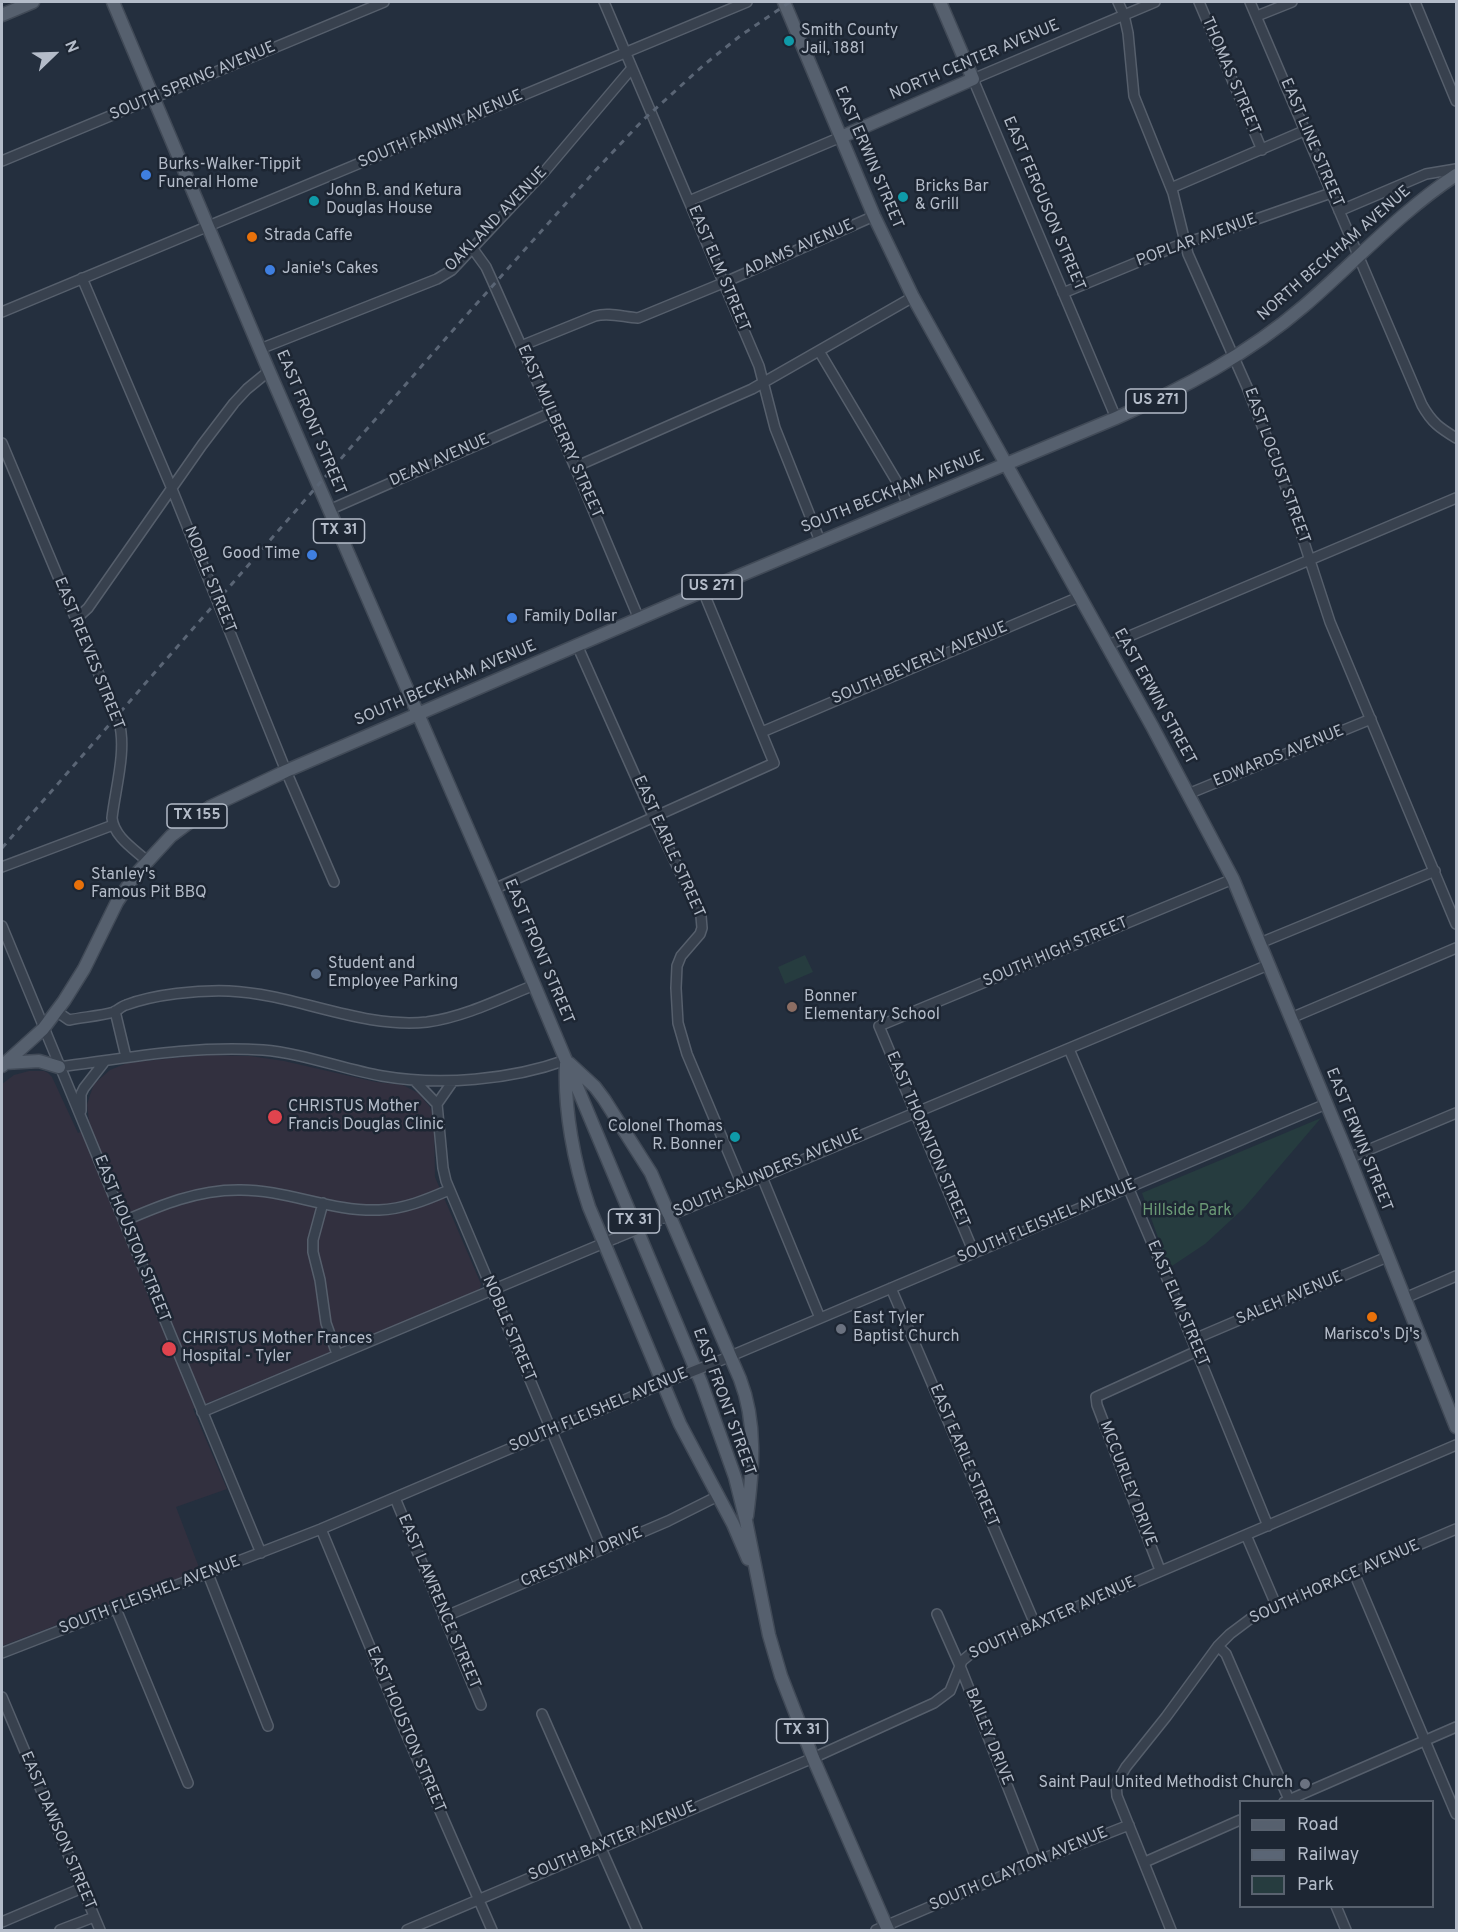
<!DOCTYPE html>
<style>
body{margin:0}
#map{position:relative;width:1458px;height:1932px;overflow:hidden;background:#242f3e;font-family:Overpass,sans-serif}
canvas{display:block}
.frame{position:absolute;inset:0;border:3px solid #b4bcc9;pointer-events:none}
.legend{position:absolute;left:1239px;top:1800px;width:195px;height:108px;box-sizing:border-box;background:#1d2633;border:2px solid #59626f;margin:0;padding:8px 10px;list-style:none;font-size:18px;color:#b4bcc9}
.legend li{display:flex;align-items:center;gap:12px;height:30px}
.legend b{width:30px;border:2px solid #59626f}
.north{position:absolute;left:24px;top:24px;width:60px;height:60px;-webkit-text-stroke:4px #1d2633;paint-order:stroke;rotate:67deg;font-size:16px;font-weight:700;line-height:24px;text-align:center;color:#b4bcc9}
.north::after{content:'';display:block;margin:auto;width:21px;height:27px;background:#b4bcc9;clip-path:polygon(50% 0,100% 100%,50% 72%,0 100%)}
</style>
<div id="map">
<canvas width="1458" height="1932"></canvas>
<div class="frame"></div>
<ul class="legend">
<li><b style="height:8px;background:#56606e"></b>Road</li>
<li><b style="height:8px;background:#5a6575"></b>Railway</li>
<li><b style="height:16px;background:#263c3f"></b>Park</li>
</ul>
<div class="north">N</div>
</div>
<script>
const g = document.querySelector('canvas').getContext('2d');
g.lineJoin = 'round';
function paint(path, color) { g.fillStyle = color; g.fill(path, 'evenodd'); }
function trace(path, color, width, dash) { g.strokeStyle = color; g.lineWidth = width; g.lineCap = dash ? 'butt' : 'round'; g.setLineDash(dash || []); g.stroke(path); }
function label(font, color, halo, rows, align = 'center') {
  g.font = font + ' Overpass,sans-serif'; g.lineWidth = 5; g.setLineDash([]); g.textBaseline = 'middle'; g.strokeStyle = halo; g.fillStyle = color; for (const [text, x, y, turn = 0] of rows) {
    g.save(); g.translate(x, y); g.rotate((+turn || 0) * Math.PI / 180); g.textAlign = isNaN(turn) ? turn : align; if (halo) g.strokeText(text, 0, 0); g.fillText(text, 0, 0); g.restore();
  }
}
const medical = new Path2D(`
 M202,1055L250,1056L284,1061L376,1082L403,1085L418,1093L430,1107L434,1118L435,1177L481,1284L480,1288L477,1291L193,1409L227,1489L176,1507L200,1570L2,1646V1084L14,1075L29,1071H44L48,1073L52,1077L78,1133L90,1128L87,1105L90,1095L94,1084L110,1070L127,1063Z`);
const green = new Path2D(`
 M805,955L813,972L785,984L778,967Z
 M1321,1118L1244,1208L1205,1244L1169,1268L1142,1193Z`);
const minor = new Path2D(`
 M604,2L759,366L775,428L820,541
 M1118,2L1124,15L1128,33L1134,96L1173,193L1188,254L1247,387L1287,490L1330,622L1456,924
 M1199,2L1262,150
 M1250,2L1422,405C1432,423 1440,428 1456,438
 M1415,2L1456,101
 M1257,16L1292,2
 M2,161L384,2
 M1171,188L1306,130
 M689,201L841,137
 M1339,211L1426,174L1456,169
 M473,249L486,267L491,278L575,467L639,619
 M82,278L172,489L286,771L334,882
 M1063,293L1184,243L1211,235L1331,193
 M2,312L747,2
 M521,346L595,316C609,312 623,317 638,318L723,283L874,216
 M260,349L437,279L452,270L545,171L632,68
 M819,351L900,487L908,505
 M1116,418L973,79L1155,2
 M2,443L119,722C127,750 115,790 112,818C114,837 134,849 147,861
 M575,467L752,389L913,297
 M329,510L550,413
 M76,619L88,608L202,445L234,403L247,389L269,371
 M577,645L653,816L701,916L702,928L700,934L681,956L677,966L676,988L678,1023L687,1054L742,1185
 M1106,646L1456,498
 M762,732L1079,597
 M1188,794L1371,719
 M2,867L113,825
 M494,889L774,763L703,591
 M2,926L261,1553
 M1260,943L1435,871
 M56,1011L69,1020C84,1017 100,1016 114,1012C118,1010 122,1006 126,1005C155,994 198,990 229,991C296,994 360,1029 427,1022C464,1017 500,999 534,985
 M115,1011L126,1057
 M1291,1018L1456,948
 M1069,1049L1166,1276L1268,1526
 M59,1067C127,1058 194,1045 263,1050C302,1053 343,1069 382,1076C440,1086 511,1080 566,1060
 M414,1080L437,1104L443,1168L446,1181L601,1548
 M437,1104L453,1081
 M81,1111V1094L84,1088L105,1061
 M1349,1158L1456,1113
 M762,1177L820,1318
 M323,1203L313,1240V1252L320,1280L326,1323L337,1354
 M664,1218L1268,965
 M124,1221C161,1205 197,1190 238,1190C286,1189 331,1212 379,1210C404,1209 426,1200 449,1190
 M974,1253L879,1026L1233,879
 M891,1288L1035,1624
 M1405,1298L1456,1276
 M1192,1340L1387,1257
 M719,1361L1326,1104
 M202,1412L616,1238
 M395,1498L481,1705
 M321,1529L405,1731L492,1930
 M1246,1535L1276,1605
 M1160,1570L1097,1405L1096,1397L1197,1351
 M1354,1573L1456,1814
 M208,1574L268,1726
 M116,1609L188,1783
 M937,1614L960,1666L1037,1861
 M444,1617L668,1521L718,1496
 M1218,1646L1226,1654L1290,1802
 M2,1653L321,1529L676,1378
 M2,1697L100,1930
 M542,1714L637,1930
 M1284,1802L1456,1727
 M1145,1862L1240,1820
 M1336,1906L1346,1930
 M2,1922L82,1888
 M60,1930L94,1917
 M407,1930L813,1758L934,1703L950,1691L962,1661L974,1651L1456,1445
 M876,1930L1037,1861L1129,1825
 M1171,1930L1117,1796L1116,1784L1126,1767L1166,1717L1218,1646L1230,1634L1250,1619L1276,1605L1456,1529`);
const major = new Path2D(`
 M113,2L269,371L494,889L701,1382L735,1477L746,1521L769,1635L781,1676L813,1758L888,1930
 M784,2L874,216L913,297L1152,726L1233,879L1349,1158L1456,1427
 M2,15L33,2
 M841,137L973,79L940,2
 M5,1063L39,1061L59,1067
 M569,1063L595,1087L604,1099L651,1173L740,1379C757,1423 753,1470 747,1516
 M566,1064C564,1110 574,1163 589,1207L680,1424L733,1524L748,1559
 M2,1066L43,1029L64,1001L84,969L117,902L136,874L171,836L210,807L286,771L703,591L1116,418C1184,388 1248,354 1304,306C1355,262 1400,212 1456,175`);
const rail = new Path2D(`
 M2,848L447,337L594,172L643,120L705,64L740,36L790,2`);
const minorBridge = new Path2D(`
 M616,1238L660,1220
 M676,1378L719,1361`);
const markers = [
 [789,41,6,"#0f9aa8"],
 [146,175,6,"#3f7fe0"],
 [903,197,6,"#0f9aa8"],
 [314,201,6,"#0f9aa8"],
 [252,237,6,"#e8710a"],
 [270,270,6,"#3f7fe0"],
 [312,555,6,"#3f7fe0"],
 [512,618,6,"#3f7fe0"],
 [79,885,6,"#e8710a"],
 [316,974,6,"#5c6f8a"],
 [792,1007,6,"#8d6e63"],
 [275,1117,8,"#e0444e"],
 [735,1137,6,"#0f9aa8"],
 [1372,1317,6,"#e8710a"],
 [841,1329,6,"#6b7280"],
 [169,1349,8,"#e0444e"],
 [1305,1784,6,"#6b7280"]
];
const shields = [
 [1156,401,60],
 [339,531,51],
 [712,587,60],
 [197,816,60],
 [634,1221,51],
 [802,1731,51]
];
const shieldNames = [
 ["US 271",1156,401],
 ["TX 31",339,531],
 ["US 271",712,587],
 ["TX 155",197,816],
 ["TX 31",634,1221],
 ["TX 31",802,1731]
];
const poiNames = [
 ["Smith County",801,32],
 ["Jail, 1881",801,50],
 ["Burks-Walker-Tippit",158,166],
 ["Funeral Home",158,184],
 ["Bricks Bar",915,188],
 ["& Grill",915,206],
 ["John B. and Ketura",326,192],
 ["Douglas House",326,210],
 ["Strada Caffe",264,237],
 ["Janie's Cakes",282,270],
 ["Good Time",300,555,"right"],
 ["Family Dollar",524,618],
 ["Stanley's",91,876],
 ["Famous Pit BBQ",91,894],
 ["Student and",328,965],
 ["Employee Parking",328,983],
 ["Bonner",804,998],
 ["Elementary School",804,1016],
 ["CHRISTUS Mother",288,1108],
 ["Francis Douglas Clinic",288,1126],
 ["Colonel Thomas",723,1128,"right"],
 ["R. Bonner",723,1146,"right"],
 ["East Tyler",853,1320],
 ["Baptist Church",853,1338],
 ["Marisco's Dj's",1372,1336,"center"],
 ["CHRISTUS Mother Frances",182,1340],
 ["Hospital - Tyler",182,1358],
 ["Saint Paul United Methodist Church",1293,1784,"right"]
];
const streetNames = [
 ["NORTH CENTER AVENUE",975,61,-23],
 ["THOMAS STREET",1230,76,67],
 ["SOUTH SPRING AVENUE",193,82,-23],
 ["SOUTH FANNIN AVENUE",441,130,-23],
 ["EAST LINE STREET",1311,143,67],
 ["EAST ERWIN STREET",868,158,67],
 ["EAST FERGUSON STREET",1043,204,67],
 ["OAKLAND AVENUE",497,220,-46],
 ["POPLAR AVENUE",1197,241,-20],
 ["ADAMS AVENUE",799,249,-24],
 ["NORTH BECKHAM AVENUE",1335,254,-41],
 ["EAST ELM STREET",718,269,67],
 ["EAST FRONT STREET",310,423,67],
 ["EAST MULBERRY STREET",559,432,66],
 ["DEAN AVENUE",440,461,-24],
 ["EAST LOCUST STREET",1276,466,70],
 ["SOUTH BECKHAM AVENUE",893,493,-22],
 ["NOBLE STREET",209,580,68],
 ["EAST REEVES STREET",88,654,68],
 ["SOUTH BEVERLY AVENUE",920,664,-23],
 ["SOUTH BECKHAM AVENUE",446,684,-23],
 ["EAST ERWIN STREET",1154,697,61],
 ["EDWARDS AVENUE",1279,757,-22],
 ["EAST EARLE STREET",668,847,66],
 ["EAST FRONT STREET",538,952,67],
 ["SOUTH HIGH STREET",1056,953,-23],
 ["EAST THORNTON STREET",927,1140,67],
 ["EAST ERWIN STREET",1358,1140,68],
 ["SOUTH SAUNDERS AVENUE",768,1174,-23],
 ["SOUTH FLEISHEL AVENUE",1047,1222,-23],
 ["EAST HOUSTON STREET",131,1239,68],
 ["SALEH AVENUE",1290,1299,-23],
 ["EAST ELM STREET",1177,1304,67],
 ["NOBLE STREET",508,1329,67],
 ["EAST FRONT STREET",723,1402,70],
 ["SOUTH FLEISHEL AVENUE",599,1411,-23],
 ["EAST EARLE STREET",963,1456,67],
 ["MCCURLEY DRIVE",1127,1484,69],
 ["CRESTWAY DRIVE",582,1558,-23],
 ["SOUTH HORACE AVENUE",1335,1583,-24],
 ["SOUTH FLEISHEL AVENUE",150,1596,-21],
 ["EAST LAWRENCE STREET",438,1602,67],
 ["SOUTH BAXTER AVENUE",1053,1619,-24],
 ["EAST HOUSTON STREET",405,1730,67],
 ["BAILEY DRIVE",988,1737,68],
 ["EAST DAWSON STREET",57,1831,67],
 ["SOUTH BAXTER AVENUE",613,1842,-23],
 ["SOUTH CLAYTON AVENUE",1019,1870,-23]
];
const parkNames = [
 ["Hillside Park",1187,1212]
];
paint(medical, '#32303f');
paint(green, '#263c3f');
trace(minor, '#565f6c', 12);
trace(major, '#414a57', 15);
trace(minor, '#38414e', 9);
trace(major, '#56606e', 12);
trace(rail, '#5a6575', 3, [6, 6]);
trace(minorBridge, '#565f6c', 12, []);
trace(minorBridge, '#38414e', 9);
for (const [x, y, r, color] of markers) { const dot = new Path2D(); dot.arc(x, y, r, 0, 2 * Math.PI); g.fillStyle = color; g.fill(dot); trace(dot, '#1d2633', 2); }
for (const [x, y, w] of shields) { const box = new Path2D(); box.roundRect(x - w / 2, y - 12, w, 24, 4.5); g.fillStyle = '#1d2633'; g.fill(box); trace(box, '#b4bcc9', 1.5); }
label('bold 15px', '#b4bcc9', null, shieldNames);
label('16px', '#b4bcc9', '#1d2633', poiNames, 'left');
label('16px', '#b4bcc9', '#1d2633', streetNames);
label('16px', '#6b9a76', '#1d2633', parkNames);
</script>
